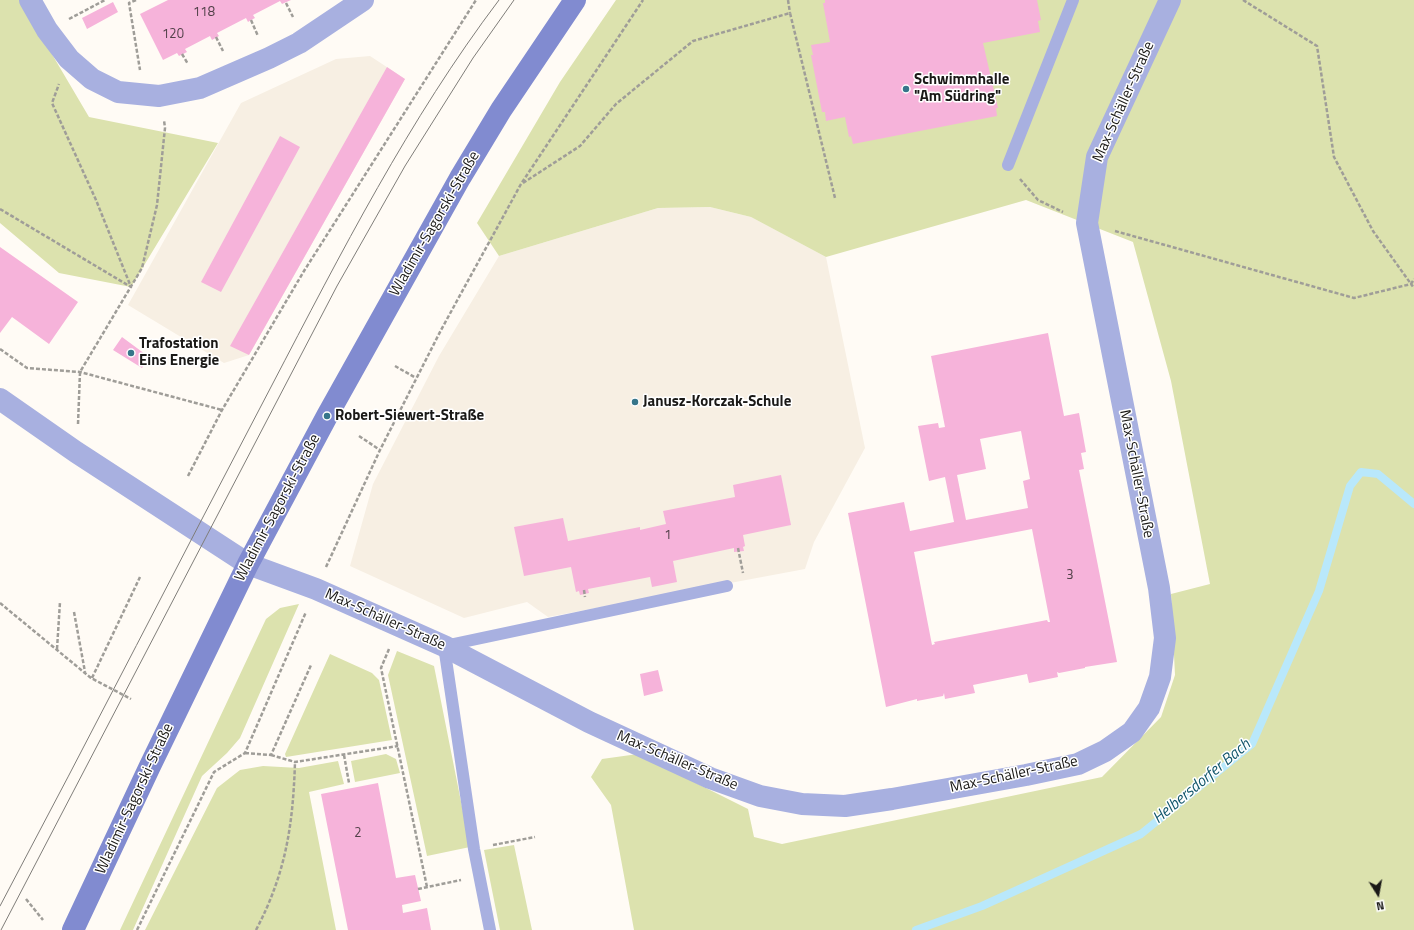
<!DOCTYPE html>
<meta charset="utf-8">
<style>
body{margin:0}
#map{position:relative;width:1414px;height:930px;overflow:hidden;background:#fffbf5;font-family:"Titillium Web",sans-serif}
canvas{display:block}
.north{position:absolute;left:1358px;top:874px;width:40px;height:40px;-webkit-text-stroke:3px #fff;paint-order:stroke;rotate:169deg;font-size:11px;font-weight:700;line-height:16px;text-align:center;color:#1a1917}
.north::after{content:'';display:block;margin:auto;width:14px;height:18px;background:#1a1917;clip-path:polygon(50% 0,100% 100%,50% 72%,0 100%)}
</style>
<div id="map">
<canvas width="1414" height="930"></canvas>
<div class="north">N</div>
</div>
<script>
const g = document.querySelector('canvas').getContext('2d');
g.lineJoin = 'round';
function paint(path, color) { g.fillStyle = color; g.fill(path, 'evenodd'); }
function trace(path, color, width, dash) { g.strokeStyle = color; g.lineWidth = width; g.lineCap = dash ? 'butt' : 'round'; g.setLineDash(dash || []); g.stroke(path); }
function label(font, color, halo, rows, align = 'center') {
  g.font = font + ' "Titillium Web",sans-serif'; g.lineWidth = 3; g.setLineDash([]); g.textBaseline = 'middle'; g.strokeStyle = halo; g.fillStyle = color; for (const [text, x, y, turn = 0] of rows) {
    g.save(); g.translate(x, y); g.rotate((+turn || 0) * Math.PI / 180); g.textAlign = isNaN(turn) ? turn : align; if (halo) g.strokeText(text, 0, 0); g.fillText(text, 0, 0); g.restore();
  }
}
const built = new Path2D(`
 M370,56L405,79L249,355L224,363L128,305L241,103L336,59Z
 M710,207L751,217L826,257L865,448L814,542L805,569L548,617L527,602L464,618L350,566L373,484L439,356L499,256L658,208Z`);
const green = new Path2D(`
 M0,0H20L89,117L218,143L131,287L59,273L0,223Z
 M616,0H1414V930H634L611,805L591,777L602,759L638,754L748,809L754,837L782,844L1102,777L1161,717L1175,675L1171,594L1210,584L1171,381L1133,242L1026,200L826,257L751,217L710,207L658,208L499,256L477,223L560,82Z
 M299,604L240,738L227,753L202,776L133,930H120L266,619L280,608Z
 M397,651L434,666L470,847L427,856L388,675Z
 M330,654L372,673L379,680L392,740L286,757L285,754Z
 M386,754L396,759L400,773L355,782L351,761Z
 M338,761L344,784L309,792L336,930H145L217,788L240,770L263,766L299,768Z
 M514,845L532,930H500L484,850Z`);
const stream = new Path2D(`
 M916,930L982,906L1141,834L1252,744L1319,591L1350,486L1361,472L1378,474L1414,504`);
const building = new Path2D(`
 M168,0H291L282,4L280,1L253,15L255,18L251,20L248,22L246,18L217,33L219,36L212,40L210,36L185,49L187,52L179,56L177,53L163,60L140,14Z
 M825,0H1037L1041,20L1038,21L1040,32L983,43L998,108H996L997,116L853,144L851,136L849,137L845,117L826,121L825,112H822L811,55H813L811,45L830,42L823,3H825Z
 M113,2L118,12L87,29L82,18Z
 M387,67L405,79L249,355L230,346Z
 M280,136L300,147L221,292L201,282Z
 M0,247L78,302L49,344L12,317L0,333Z
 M1048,333L1064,416L1079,413L1086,452L1081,453L1084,469L1079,470L1117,662L1085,667V668L1059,673L1057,672L1058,677L1029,683L1027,674L973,685L975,693L945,699L944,693L943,696L917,701V699L886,707L848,513L904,502L910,531L954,522L945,477L929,481L918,426L938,423L939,428L945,427L931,356ZM1021,431L1030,479L1023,481L1028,508L966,520L957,475L986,469L980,439ZM1032,529L1050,622H1048L1047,620L934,642L935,644L932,645L914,552Z
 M122,337L149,357L142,368L113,350Z
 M781,475L791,525L743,535L745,546L743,547L744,551L734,552V548L673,561L677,582L652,587L650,577L588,589L589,593L580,595L579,591L576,592L571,567L524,576L514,527L563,518L568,541L640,527V530L666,524L663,511L735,497L733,485Z
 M658,670L663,691L644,696L640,674Z
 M378,783L396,878L415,875L421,901L402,905L403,913L427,908L431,930H348L321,794Z`);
const path = new Path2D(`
 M136,0L129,3L140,70
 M788,0L790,13
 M1243,0L1317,46L1334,157L1373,231L1411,284L1414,279
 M286,3L293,17
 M69,19L105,0
 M251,20L258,36
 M216,37L223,51
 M182,54L188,64
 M1020,179L1038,200L1063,212
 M523,183L580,146L616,104L693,41L790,13L835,198
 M0,209L131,287L96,200L52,103L59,84
 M1115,231L1354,298L1411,284L1414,288
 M0,349L27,368L80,372L222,410
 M395,366L416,378
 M78,424L80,372L142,268L157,205L165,128L164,120
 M359,436L380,450
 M188,476L222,410L304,271L476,0
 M738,548L743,573
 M326,567L380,450L441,330L521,184L643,0
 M584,590L585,597
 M0,603L91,678L131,699
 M74,612L85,672
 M57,649L60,602
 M389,649L381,668L427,887
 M92,678L140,577
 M245,753L271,755L311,665
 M271,755L295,762L398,746
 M344,755L349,783
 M493,845L535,837
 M418,889L461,880
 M26,899L43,920
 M137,930L214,772L245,753L306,612
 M256,930C286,873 293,825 295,762`);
const service = new Path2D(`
 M1008,165L1073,0
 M490,930L474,849L444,646L727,586`);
const minor = new Path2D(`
 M30,0L47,30L69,59L92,79L118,92L159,96L200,88L269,58L299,43L363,0
 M0,399L76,452L248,564L316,589L444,646L589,722L710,778L760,796L802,804L845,806L892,799L1026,775L1078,764L1105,751L1132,732L1149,708L1160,677L1165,638L1159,588L1087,223L1097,157L1170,0`);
const secondary = new Path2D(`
 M73,930L150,766L248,564L327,416L460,178L501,110L575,0`);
const tram = new Path2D(`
 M0,906C92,733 181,558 272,385C341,253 409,119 499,0
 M1,930L337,286L405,166L473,58L514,0`);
const markers = [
 [906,89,4,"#36758a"],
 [131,353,4,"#36758a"],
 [635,402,4,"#36758a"],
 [327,416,4,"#36758a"]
];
const numberNames = [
 ["118",204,13],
 ["120",173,35],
 ["1",668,536],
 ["3",1070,576],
 ["2",358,834]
];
const poiNames = [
 ["Schwimmhalle",914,80],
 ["\"Am Südring\"",914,97],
 ["Trafostation",139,344],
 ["Eins Energie",139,361],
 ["Janusz-Korczak-Schule",643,402],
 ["Robert-Siewert-Straße",335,416]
];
const streetNames = [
 ["Max-Schäller-Straße",1124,102,-66],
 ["Wladimir-Sagorski-Straße",435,224,-60],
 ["Max-Schäller-Straße",1136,474,79],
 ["Wladimir-Sagorski-Straße",278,508,-62],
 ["Max-Schäller-Straße",385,620,24],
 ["Max-Schäller-Straße",677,761,23],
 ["Max-Schäller-Straße",1014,775,-12],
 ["Wladimir-Sagorski-Straße",135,799,-65]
];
const waterNames = [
 ["Helbersdorfer Bach",1202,782,-40]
];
paint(built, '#f7efe3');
paint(green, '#dce2ae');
trace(stream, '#b9e8fb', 8);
paint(building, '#f6b3da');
trace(path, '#9f9d98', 2.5, [4, 2]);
trace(service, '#a8b0e0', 12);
trace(minor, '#a8b0e0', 22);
trace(secondary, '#818bd0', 22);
trace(tram, '#7f7d79', 1);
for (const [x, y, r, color] of markers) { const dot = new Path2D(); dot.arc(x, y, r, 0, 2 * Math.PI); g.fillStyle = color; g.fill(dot); trace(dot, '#fff', 1.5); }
label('13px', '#514048', null, numberNames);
label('bold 15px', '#1a1917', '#fff', poiNames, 'left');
label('15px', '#1a1917', '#fff', streetNames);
label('italic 16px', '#12576c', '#fff', waterNames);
</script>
